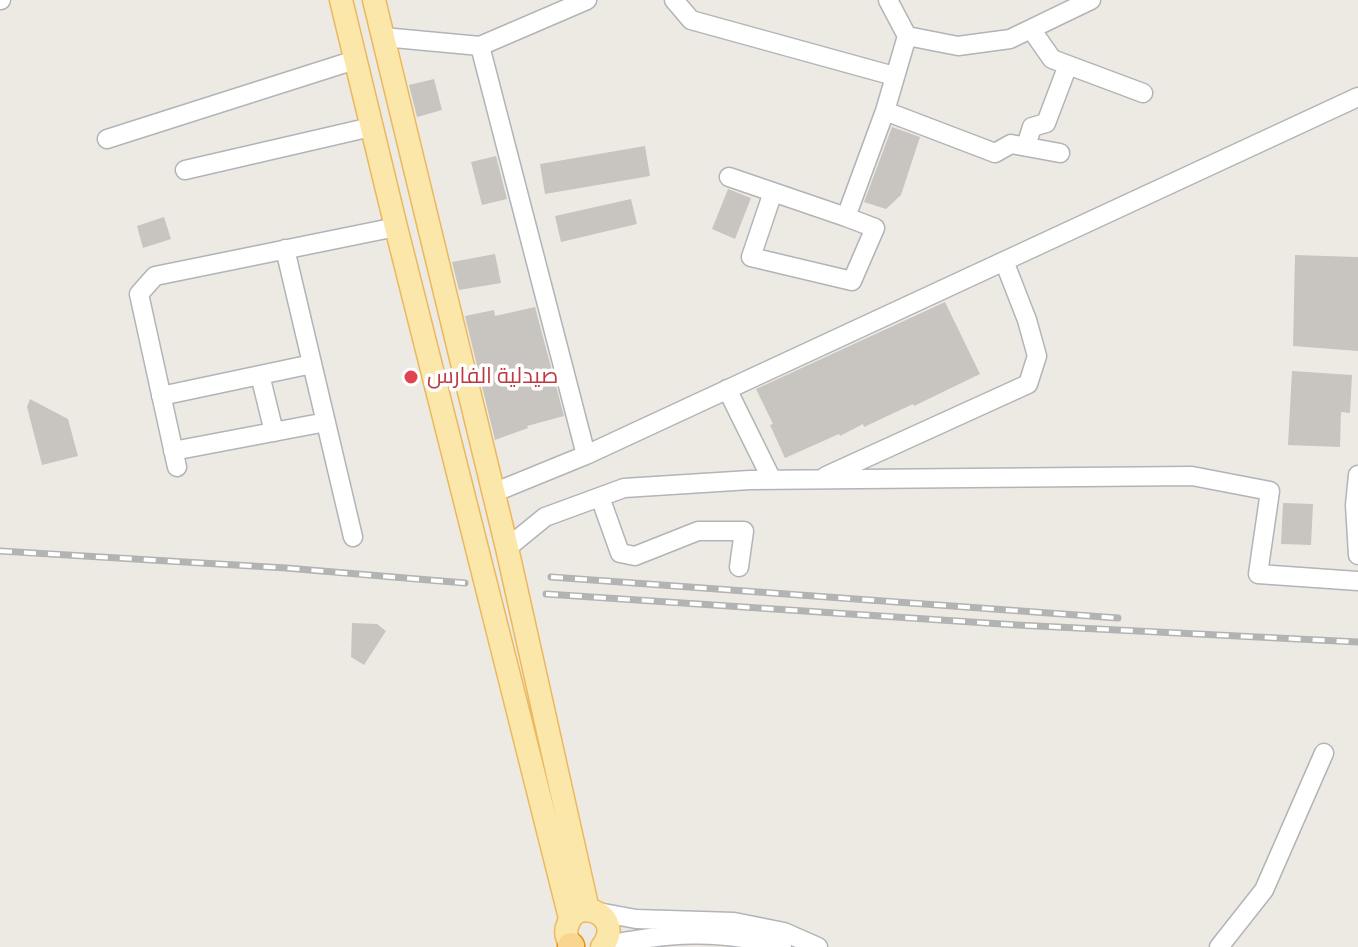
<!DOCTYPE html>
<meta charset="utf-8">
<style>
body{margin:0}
canvas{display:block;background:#edeae3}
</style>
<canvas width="1358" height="947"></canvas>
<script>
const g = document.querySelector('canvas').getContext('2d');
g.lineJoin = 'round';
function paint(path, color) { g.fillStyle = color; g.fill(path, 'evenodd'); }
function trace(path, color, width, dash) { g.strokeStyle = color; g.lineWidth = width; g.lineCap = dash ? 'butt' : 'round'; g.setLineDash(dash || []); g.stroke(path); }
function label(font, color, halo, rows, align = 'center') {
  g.font = font + ' Cabin,Cairo,sans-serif'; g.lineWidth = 7; g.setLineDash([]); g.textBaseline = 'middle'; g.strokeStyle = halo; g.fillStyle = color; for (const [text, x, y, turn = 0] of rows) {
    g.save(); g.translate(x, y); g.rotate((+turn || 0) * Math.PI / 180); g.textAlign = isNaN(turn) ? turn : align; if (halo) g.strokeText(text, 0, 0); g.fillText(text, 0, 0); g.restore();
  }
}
const building = new Path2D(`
 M434,79L442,110L417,117L409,85Z
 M892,127L920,137L901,195L886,209L864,202Z
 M645,146L650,176L545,194L540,164Z
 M496,156L507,199L482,205L471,162Z
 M728,189L751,198L735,239L712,229Z
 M631,199L637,224L561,242L555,216Z
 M164,217L171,239L143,248L137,226Z
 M495,254L501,283L459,290L452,262Z
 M1295,255L1358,257V351L1293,346Z
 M945,302L980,374L914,406L913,404L864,427L863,424L840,436L839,434L785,458L770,425L773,424L756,389Z
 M535,307L564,416L527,426L528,428L495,440L465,316L494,310L495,316Z
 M1292,371L1352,375L1350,413L1341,412L1340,447L1288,445Z
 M30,399L68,419L78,456L42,465L27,407Z
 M1283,503L1313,504L1311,545L1281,544Z
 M352,623L377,624L386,631L364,665L351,657Z`);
const minor = new Path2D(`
 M0,0H1
 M674,0L691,20L894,76
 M888,0L907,36L958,46L1010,39L1091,0
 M1031,29L1052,59L1143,93
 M383,37L480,46L587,0
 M480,46L586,455
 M885,111L995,153L1011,144L1060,153
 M107,139L355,60
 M1026,146L1032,127L1046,123L1068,65
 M185,170L371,127
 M729,177L846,217L885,111L907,36
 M773,192L751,257L852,281L875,228L846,217
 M285,249L353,537
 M260,375L274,432
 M727,389L772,480
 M161,396L312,364
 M173,451L326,422
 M177,467L139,294L155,276L396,227
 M1358,475L1355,505L1358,555
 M826,476L1028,384L1037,356L1027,320L1004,261
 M493,493L586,455L1358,97
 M600,497L620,553L635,556L698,531H744L739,567
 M507,548L545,517L624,488L750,480L1192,476L1270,491L1258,574L1358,581
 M598,912L636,919L734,922L784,932L818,947
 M603,946C665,933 720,928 782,947
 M1219,947L1264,890L1324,753`);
const major = new Path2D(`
 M341,0L396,227L570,918
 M374,0L507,548L588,910
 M573,947C567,940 564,933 568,924C577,895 626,916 602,947`);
const highway = new Path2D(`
 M571,947V946`);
const rail = new Path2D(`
 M0,551L286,568L465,583
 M551,577L1118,618
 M546,594L1017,625L1358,642`);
const markers = [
 [411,377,8,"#e0444e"]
];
const healthNames = [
 ["صيدلية الفارس",427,377]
];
paint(building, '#c8c5c0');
trace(minor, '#b1b4b8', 21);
trace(major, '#ecb85e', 25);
trace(highway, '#e78f09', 29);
trace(minor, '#fff', 18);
trace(major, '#fce7aa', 22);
trace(highway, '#f9d58f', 26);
trace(rail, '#b2b3b3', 7);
trace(rail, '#fff', 4, [12]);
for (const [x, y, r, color] of markers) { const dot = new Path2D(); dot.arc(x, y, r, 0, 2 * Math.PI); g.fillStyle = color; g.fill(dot); trace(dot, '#fff', 3); }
label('22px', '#be3a42', '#fff', healthNames, 'left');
</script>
